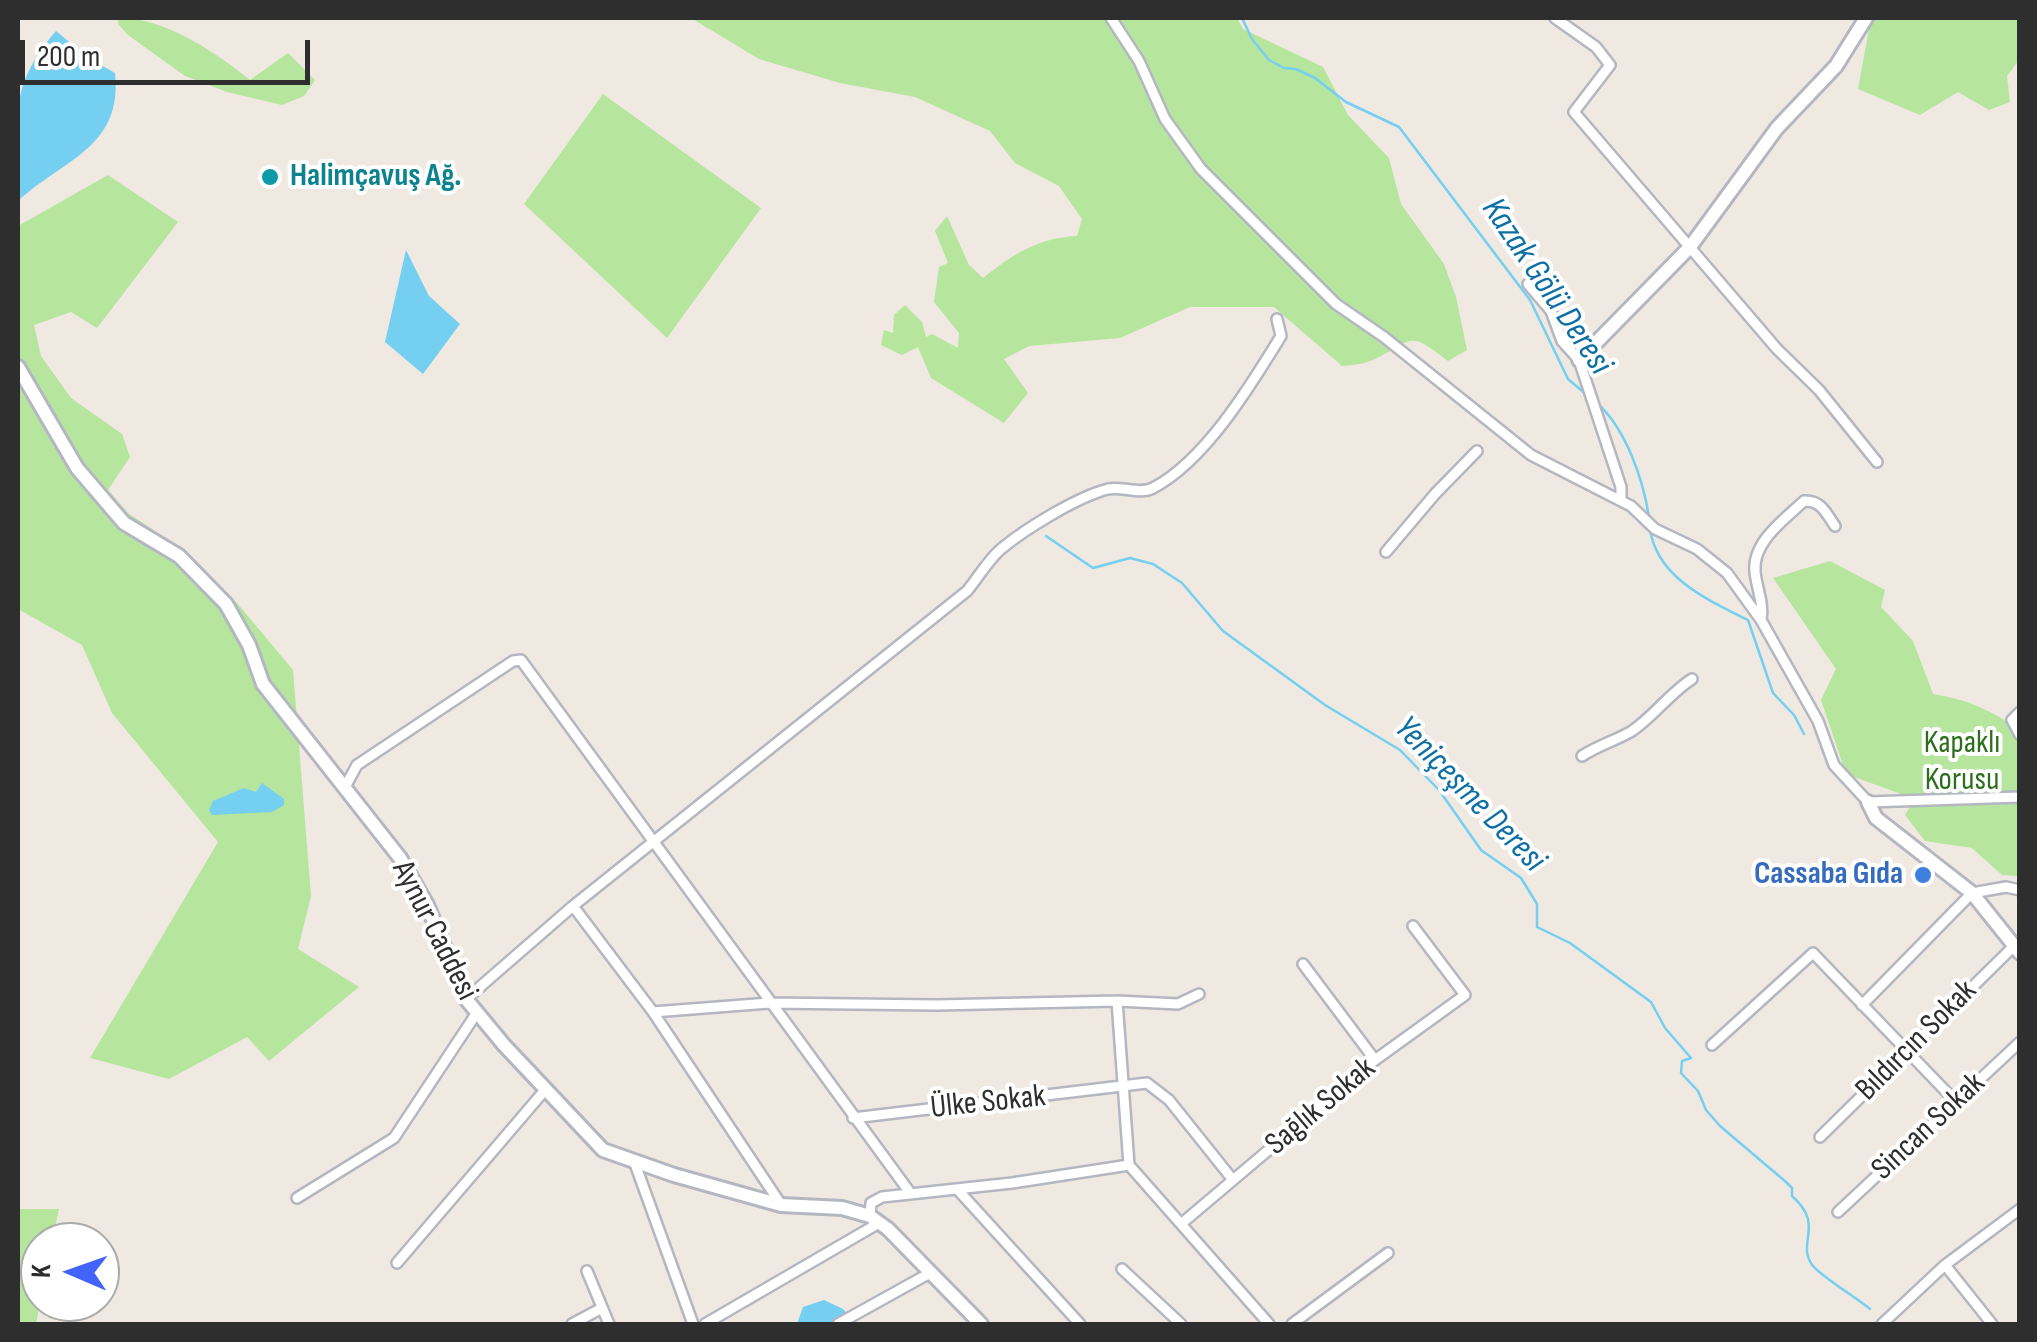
<!DOCTYPE html>
<meta charset="utf-8">
<style>
body{margin:0}
#map{position:relative;width:2037px;height:1342px;overflow:hidden;background:#efe9e1;font-family:"Sofia Sans Condensed",sans-serif}
canvas{display:block}
.frame{position:absolute;inset:0;border:20px solid #2e2e2e;pointer-events:none}
.north{position:absolute;left:20px;top:1222px;width:100px;height:100px;box-sizing:border-box;background:#fff;border:2px solid #ababab;border-radius:50%;rotate:272deg;font-size:28px;font-weight:700;line-height:40px;text-align:center;color:#2e2e2e}
.north::after{content:'';display:block;margin:auto;width:35px;height:45px;background:#4264fb;clip-path:polygon(50% 0,100% 100%,50% 72%,0 100%)}
.scale{position:absolute;left:20px;top:40px;width:290px;height:45px;box-sizing:border-box;border:5px solid #2e2e2e;border-top:0;padding-left:12px;font-size:30px;line-height:35px;white-space:nowrap;color:#2e2e2e;-webkit-text-stroke:8px #fff;paint-order:stroke}
</style>
<div id="map">
<canvas width="2037" height="1342"></canvas>
<div class="frame"></div>
<div class="north">K</div>
<div class="scale">200 m</div>
</div>
<script>
const g = document.querySelector('canvas').getContext('2d');
g.lineJoin = 'round';
function paint(path, color) { g.fillStyle = color; g.fill(path, 'evenodd'); }
function trace(path, color, width, dash) { g.strokeStyle = color; g.lineWidth = width; g.lineCap = dash ? 'butt' : 'round'; g.setLineDash(dash || []); g.stroke(path); }
function label(font, color, halo, rows, align = 'center') {
  g.font = font + ' "Sofia Sans Condensed",sans-serif'; g.lineWidth = 8; g.setLineDash([]); g.textBaseline = 'middle'; g.strokeStyle = halo; g.fillStyle = color; for (const [text, x, y, turn = 0] of rows) {
    g.save(); g.translate(x, y); g.rotate((+turn || 0) * Math.PI / 180); g.textAlign = isNaN(turn) ? turn : align; if (halo) g.strokeText(text, 0, 0); g.fillText(text, 0, 0); g.restore();
  }
}
const green = new Path2D(`
 M118,18C163,17 216,52 250,80L288,53L315,80L304,96L282,105L227,92L185,76L128,35L118,24Z
 M691,18H1237L1243,29L1323,67L1348,115L1389,158L1401,204L1444,264L1456,297L1467,350L1448,361C1407,329 1414,340 1375,359C1365,364 1353,365 1342,366L1274,307H1190L1120,338L1029,346L1004,359L1028,393L1004,423L931,378L918,347L902,355L881,345L884,330L893,333L894,315L905,305L922,322L926,337L932,334L958,348L959,333L934,302L939,267L948,263L935,231L947,216L969,265L983,278C1013,254 1038,238 1077,236L1082,219L1059,186L1015,163L990,131L915,97L840,83L759,59Z
 M1871,18H2019V60L2007,76L2010,102L1989,110L1958,92L1920,115L1858,89Z
 M603,94L761,208L667,338L524,204Z
 M108,175L178,222L97,328L71,312L34,325L41,356L71,398L122,434L130,457L108,490L128,513L186,552L237,603L293,670L311,896L298,949L359,987L269,1061L247,1037L169,1079L90,1058L218,842L112,713L82,645L18,609V226Z
 M1830,561L1885,590L1881,607L1913,641L1933,694C1966,699 1992,710 2019,730V876L2002,875L1972,848L1925,841L1905,815L1915,799L1846,774L1821,700L1836,669L1773,578Z
 M18,1209H59L52,1242H40V1302L36,1324H18Z`);
const water = new Path2D(`
 M56,31L87,57L115,73C123,148 62,160 18,201C17,129 5,89 56,31Z
 M406,250L429,296L460,324L423,374L385,342Z
 M262,783L284,799V805L272,812L212,815L209,810L213,801L244,788L256,792Z
 M824,1300L843,1309L857,1324H797L803,1307Z`);
const stream = new Path2D(`
 M1242,18L1252,39L1269,60L1284,68L1296,69L1315,78L1346,102L1399,127L1530,300L1568,379L1587,395
 M1597,403C1626,429 1643,479 1649,517
 M1650,529C1657,578 1708,600 1748,620L1773,693L1794,715L1804,734
 M1046,536L1093,568L1130,558L1153,564L1182,583L1223,631L1325,705L1400,750L1439,790L1481,850L1521,878L1537,904V927L1570,943L1651,1002L1665,1028L1691,1058L1682,1061L1681,1073L1698,1091L1706,1110L1720,1126L1786,1182L1792,1188V1196C1826,1226 1795,1243 1813,1266C1822,1277 1857,1298 1870,1309`);
const street = new Path2D(`
 M1111,18L1139,61L1165,119L1201,169L1336,304L1384,337L1531,455L1631,506L1655,529L1697,549L1727,573L1761,620L1818,721L1834,765L1868,802L2020,797
 M1555,18L1596,47L1610,65L1574,112L1777,349L1819,390L1877,462
 M1528,284L1551,311L1562,341L1579,360L1621,487V500
 M1386,552L1435,494L1477,451
 M1761,620C1764,603 1757,590 1755,572C1752,542 1784,520 1804,501C1821,500 1826,513 1835,526
 M2020,712L2012,720L2020,735
 M1582,756C1599,745 1617,740 1632,731C1654,716 1670,693 1692,679
 M344,789L357,765L513,661L521,660L911,1194
 M573,906L653,1012L780,1203
 M1303,964L1375,1060
 M466,999L573,906L967,591C978,578 988,560 1001,549C1025,529 1077,497 1108,489C1122,486 1140,495 1153,488C1205,461 1251,385 1281,336L1277,319
 M1117,1001L1129,1165L1269,1324
 M1862,1005L1972,893L2006,887L2020,890
 M653,1012L769,1003L937,1005L1117,1001L1178,1004L1199,994
 M1712,1045L1813,953L1957,1103
 M853,1118L1147,1083L1169,1100L1233,1180
 M1820,1137L2015,945
 M634,1161L693,1324
 M957,1189L1080,1324
 M297,1198L394,1138L476,1014
 M1838,1212L2020,1042
 M870,1216L871,1203L882,1197L1012,1183L1129,1165
 M1181,1224L1375,1060L1465,995L1413,926
 M397,1263L545,1090
 M1945,1265L1992,1324
 M1122,1269L1181,1324
 M587,1271L609,1324
 M572,1324L602,1308
 M705,1324L879,1223
 M838,1324L930,1273
 M1292,1324L1388,1253
 M1882,1324L1945,1265L2020,1209`);
const secondary = new Path2D(`
 M1579,360L1690,247L1777,128L1836,66L1866,18
 M18,367L77,468L124,523L179,556L226,604L249,645L263,684L400,858L427,905L466,999L504,1045L603,1150L674,1175L781,1205L842,1208L870,1216L888,1229L981,1324
 M1868,802L1876,818L1972,893L2020,953`);
const markers = [
 [270,177,10,"#0f9aa8"],
 [1923,875,10,"#3f7fe0"]
];
const cultureNames = [
 ["Halimçavuş Ağ.",290,177]
];
const parkNames = [
 ["Kapaklı",1962,744],
 ["Korusu",1962,781]
];
const shopNames = [
 ["Cassaba Gıda",1903,875]
];
const streetNames = [
 ["Aynur Caddesi",434,931,63],
 ["Bıldırcın Sokak",1917,1041,-45],
 ["Ülke Sokak",988,1103,-6],
 ["Sağlık Sokak",1321,1107,-40],
 ["Sincan Sokak",1929,1127,-43]
];
const waterNames = [
 ["Kazak Gölü Deresi",1546,287,56],
 ["Yeniçeşme Deresi",1469,795,46]
];
paint(green, '#b6e59e');
paint(water, '#75cff0');
trace(stream, '#75cff0', 2.5);
trace(street, '#b4b7c1', 14);
trace(secondary, '#b4b7c1', 18);
trace(street, '#fff', 9);
trace(secondary, '#fff', 12);
for (const [x, y, r, color] of markers) { const dot = new Path2D(); dot.arc(x, y, r, 0, 2 * Math.PI); g.fillStyle = color; g.fill(dot); trace(dot, '#fff', 4); }
label('bold 32px', '#0d838f', '#fff', cultureNames, 'left');
label('32px', '#2c6e1b', '#fff', parkNames);
label('bold 32px', '#366cbe', '#fff', shopNames, 'right');
label('32px', '#2e2e2e', '#fff', streetNames);
label('italic 35px', '#0d6fa3', '#fff', waterNames);
</script>
